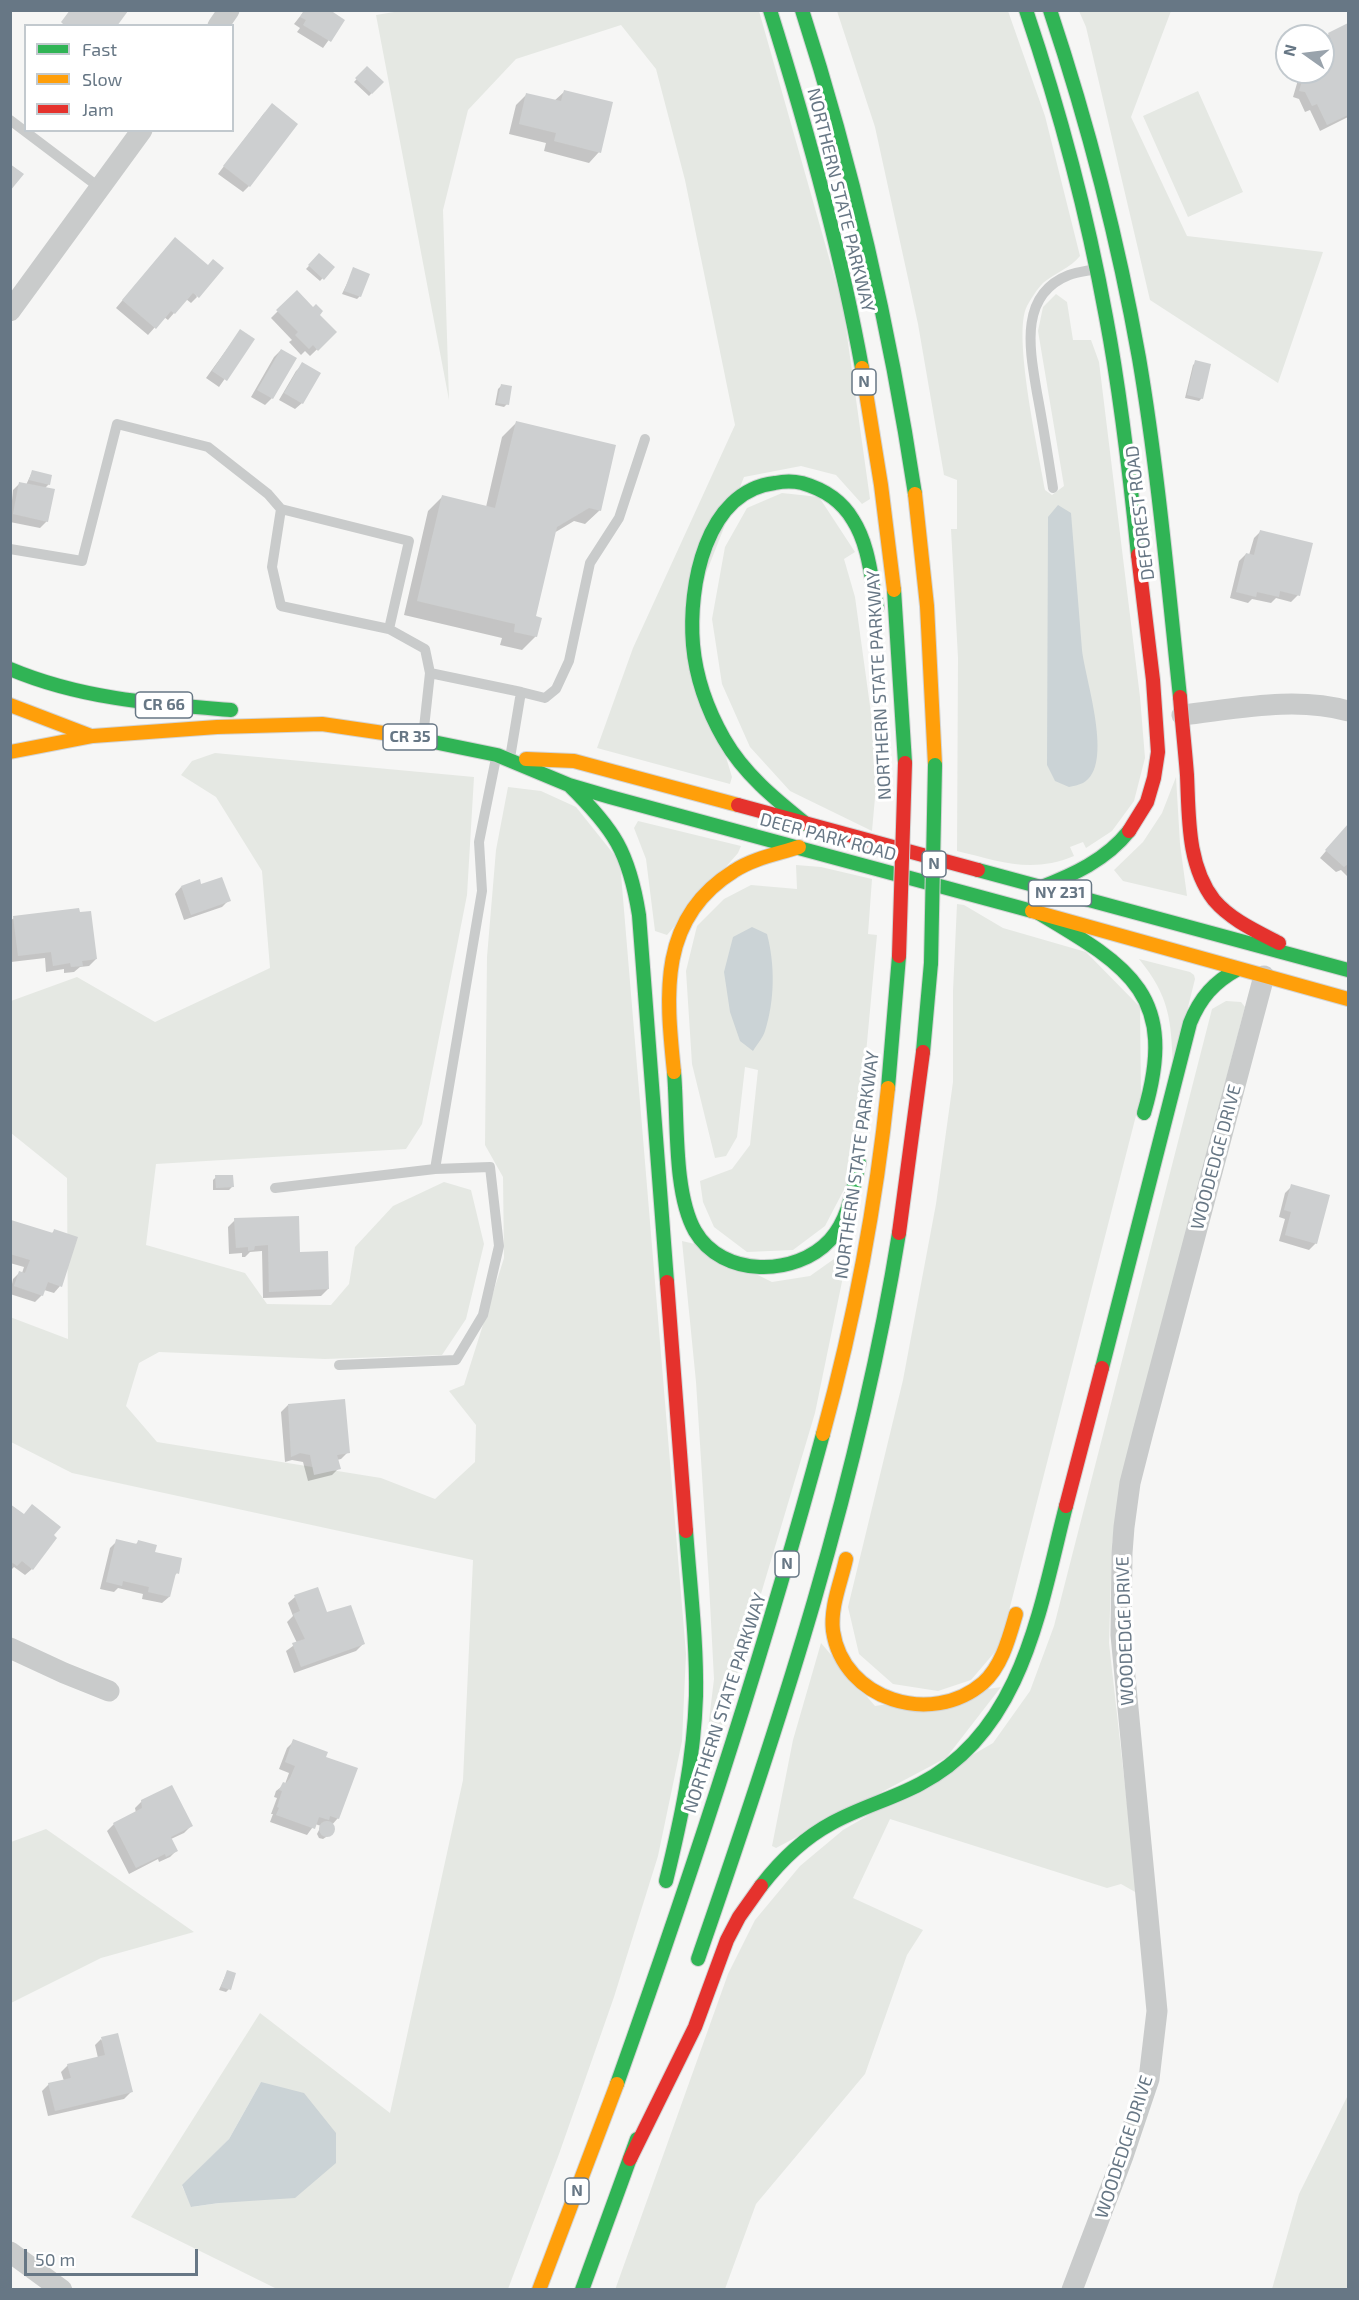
<!DOCTYPE html>
<style>
body{margin:0}
#map{position:relative;width:1359px;height:2300px;overflow:hidden;background:#f6f6f5;font-family:"Exo 2",sans-serif}
canvas{display:block}
.frame{position:absolute;inset:0;border:12px solid #677785;pointer-events:none}
.legend{position:absolute;left:24px;top:24px;width:210px;height:108px;box-sizing:border-box;background:#fff;border:2px solid #c2c9ce;margin:0;padding:8px 10px;list-style:none;font-size:18px;color:#677785}
.legend li{display:flex;align-items:center;gap:12px;height:30px}
.legend b{width:30px;border:2px solid #c2c9ce}
.north{position:absolute;left:1275px;top:24px;width:60px;height:60px;box-sizing:border-box;background:#fff;border:2px solid #c2c9ce;border-radius:50%;rotate:284deg;font-size:16px;font-weight:700;line-height:24px;text-align:center;color:#677785}
.north::after{content:'';display:block;margin:auto;width:21px;height:27px;background:#99a3ac;clip-path:polygon(50% 0,100% 100%,50% 72%,0 100%)}
.scale{position:absolute;left:24px;top:2249px;width:174px;height:27px;box-sizing:border-box;border:3px solid #677785;border-top:0;padding-left:8px;font-size:18px;line-height:21px;white-space:nowrap;color:#677785;-webkit-text-stroke:4px #fff;paint-order:stroke}
</style>
<div id="map">
<canvas width="1359" height="2300"></canvas>
<div class="frame"></div>
<ul class="legend">
<li><b style="height:8px;background:#30b455"></b>Fast</li>
<li><b style="height:8px;background:#ff9f0a"></b>Slow</li>
<li><b style="height:8px;background:#e5322d"></b>Jam</li>
</ul>
<div class="north">N</div>
<div class="scale">50 m</div>
</div>
<script>
const g = document.querySelector('canvas').getContext('2d');
g.lineJoin = 'round';
function paint(path, color) { g.fillStyle = color; g.fill(path, 'evenodd'); }
function trace(path, color, width, dash) { g.strokeStyle = color; g.lineWidth = width; g.lineCap = dash ? 'butt' : 'round'; g.setLineDash(dash || []); g.stroke(path); }
function label(font, color, halo, rows, align = 'center') {
  g.font = font + ' "Exo 2",sans-serif'; g.lineWidth = 6; g.setLineDash([]); g.textBaseline = 'middle'; g.strokeStyle = halo; g.fillStyle = color; for (const [text, x, y, turn = 0] of rows) {
    g.save(); g.translate(x, y); g.rotate((+turn || 0) * Math.PI / 180); g.textAlign = isNaN(turn) ? turn : align; if (halo) g.strokeText(text, 0, 0); g.fillText(text, 0, 0); g.restore();
  }
}
const green = new Path2D(`
 M406,10L759,11L843,307L870,499L862,504L836,475L801,466L744,477L686,624L732,777L730,784L597,748L633,648L735,425L685,180L656,69L621,25L516,59L468,110L443,210L449,400L376,15Z
 M837,11H1008L1045,116L1080,256C1070,268 1055,273 1043,283C1037,289 1031,299 1027,306C1012,334 1039,454 1045,490L1052,495L1064,486L1038,331L1043,307L1056,294L1067,302L1073,340H1091L1099,362L1140,697L1145,758L1134,801L1112,831L1086,848L1083,842L1070,847L1074,856C1031,874 999,861 957,851L958,658L951,529H957V480L944,475L918,324L875,127Z
 M1079,11H1171L1131,117L1187,236L1323,252L1278,383L1150,300L1086,27Z
 M1198,91L1243,192L1188,217L1143,116Z
 M782,493L819,497L855,552L844,559L855,597L878,764L872,831L790,791L750,747L722,684L712,619L725,547L747,508Z
 M215,753L474,777L467,895L422,1124L406,1149L156,1164L146,1245L245,1273L267,1304L331,1305L349,1284L355,1247L393,1206L444,1182L471,1190L484,1244L466,1319L442,1355L325,1359L159,1352L139,1363L126,1406L157,1442L381,1478L435,1499L475,1462L476,1425L449,1391L464,1385L504,1258L503,1177L485,1145L487,957L496,850L508,787L541,791L576,807L620,862L686,1654L682,1741L658,1856L614,1997L559,2154L508,2289H277L131,2217L260,2013L390,2113L463,1780L473,1560L72,1473L11,1442L10,1317L68,1339L67,1178L11,1133V1001L77,977L155,1022L270,968L262,871L216,797L181,775L192,761ZM261,2082L219,2203L192,2207L182,2186L229,2139Z
 M1176,777L1180,844L1187,896L1123,881L1114,870L1143,842L1162,813Z
 M638,821L741,846L738,853L667,935L655,931L646,859L634,828Z
 M796,865L821,867L872,879L868,934L877,935L861,1107L849,1180L825,1226L793,1250L747,1252L714,1227L703,1202L700,1181L732,1169L750,1145L758,1070L745,1067L737,1137L726,1156L715,1158L692,1064L686,971L697,926L724,899L751,885L797,889Z
 M957,904L964,905L1003,928L1086,952L1140,1007L1141,1096L1000,1646L971,1680L938,1691L893,1684L859,1654L848,1607L903,1380L936,1204L953,1082V991Z
 M1139,959L1190,972L1194,975L1195,979L1173,1067C1171,1020 1170,997 1139,959Z
 M1226,1001L1241,1002L1245,1007L1134,1430L1112,1543L1109,1643L1137,1893L1121,1884L1107,1888L890,1819L853,1898L923,1930L907,1955L865,2074L756,2204L725,2289L615,2290L728,1974L755,1920L800,1866L843,1830L993,1743L1030,1691L1054,1626L1212,1009Z
 M682,1241L695,1244L772,1282L810,1276L834,1259L845,1267L815,1413L717,1741L712,1744L707,1737L714,1679L709,1584L696,1382Z
 M821,1643L875,1706L1001,1687L946,1758L776,1848L772,1846L793,1740Z
 M46,1829L194,1932L101,1958L11,2003V1842Z
 M1348,2095V2289H1272L1299,2194Z`);
const water = new Path2D(`
 M1058,505L1071,513L1082,650C1085,679 1115,766 1083,783C1079,785 1073,786 1069,787L1055,781L1047,765L1048,517Z
 M752,927L767,934C775,964 775,1000 765,1031C763,1038 757,1044 753,1051L740,1041L730,1012L724,972L733,937Z
 M261,2082L304,2093L336,2133V2163L295,2198L219,2203L191,2207L182,2185L229,2139Z`);
const shadow = new Path2D(`
 M305,10L343,20L323,48L297,32L300,28L294,24Z
 M1348,25V117L1320,131L1310,110L1305,112L1299,99L1293,97L1298,80L1305,73L1320,77L1317,72H1323V40L1329,34Z
 M367,68L382,82L369,96L354,82Z
 M564,92L599,152L589,163L544,151L546,143L509,134L516,105L527,94L554,101Z
 M265,112L249,186L243,192L218,174Z
 M169,245L197,297L191,303L186,299L168,320L164,317L148,335L116,308Z
 M319,255L333,267L320,281L306,269Z
 M354,269L360,296L357,299L342,294Z
 M297,292L335,332L310,356L305,351L301,355L289,342L292,340L271,318Z
 M240,331L253,339L219,387L206,378Z
 M281,350L272,398L265,405L251,397L274,357Z
 M1196,362L1202,398L1199,401L1185,398L1193,365Z
 M303,364L302,403L295,409L279,400L296,371Z
 M501,386L507,404L504,407L495,405L498,389Z
 M516,423L600,510L585,524L574,521L554,533L534,617L536,636L522,650L500,645L502,638L404,615L428,511L442,497L486,507L502,437Z
 M32,472L49,484L44,489L47,521L40,528L10,522L13,490L20,483L26,485Z
 M1260,532L1298,595L1291,602L1276,598L1271,603L1252,599L1248,603L1230,598L1239,561L1246,554L1249,555L1254,538Z
 M1348,825V877L1341,870L1336,872L1320,858Z
 M181,887L229,900L222,907L184,920L175,894Z
 M14,918L96,959L89,966L80,967L74,972L64,973V969L46,972L45,958L11,962L10,921Z
 M216,1177L232,1187L229,1190H213V1180Z
 M1292,1186L1316,1243L1309,1250L1279,1241L1285,1219L1279,1217L1285,1193Z
 M235,1220L299,1253L328,1289L321,1296L263,1298L262,1251L250,1252L245,1257H242V1253L229,1254L228,1227Z
 M12,1222L51,1234L54,1231L60,1286L54,1293L44,1290L42,1295L35,1302L10,1294L13,1279L20,1272L22,1273L24,1267L10,1263Z
 M288,1405L348,1452L341,1459L337,1460L339,1468L332,1475L308,1481L303,1462L292,1460L285,1462L281,1412Z
 M10,1505L23,1515L32,1569L25,1575L14,1567L10,1571Z
 M117,1541L135,1545L138,1542L177,1573L173,1577L169,1597L162,1603L142,1599L143,1594L118,1588L114,1592L100,1589L110,1548Z
 M295,1597L326,1613L363,1644L356,1651L294,1673L286,1651L297,1643L287,1622L293,1616L288,1603Z
 M294,1741L324,1758L338,1818L331,1826L332,1833L323,1839L319,1838L317,1834L321,1826L315,1824L307,1835L270,1822L273,1814H271L277,1798L274,1797L276,1791L285,1784L289,1773L279,1769L287,1748Z
 M142,1801L191,1826L184,1833L171,1839L176,1851L170,1857L159,1862L158,1859L129,1874L107,1831L114,1824L136,1813L135,1808Z
 M227,1972L229,1989L226,1992L219,1990Z
 M101,2039L131,2092L124,2099L48,2116L42,2091L49,2084L64,2081L61,2072L68,2065L98,2058L95,2045Z`);
const building = new Path2D(`
 M70,10H127L128,11L117,26H65L61,22Z
 M304,10H330L345,20L331,42L303,25L306,20L300,17Z
 M1348,23V115L1327,125L1317,104L1312,106L1305,92L1299,91L1305,72L1318,75L1327,71L1323,64V43L1331,39L1328,33Z
 M367,66L384,82L372,94L355,78Z
 M564,90L613,102L601,153L554,141L556,133L519,124L526,93L561,101Z
 M272,103L298,124L250,187L223,166Z
 M10,164L24,174L10,191Z
 M175,237L208,265L213,259L224,268L199,298L193,293L175,314L171,311L156,329L122,300Z
 M319,253L335,267L324,280L308,265Z
 M353,267L370,274L361,297L344,291Z
 M297,290L313,307L316,304L323,311L320,315L337,332L318,351L313,345L309,349L295,335L298,332L276,310Z
 M240,329L255,339L227,381L212,371Z
 M281,349L297,358L273,399L257,390Z
 M1195,360L1211,364L1203,399L1187,395Z
 M302,362L321,373L303,404L284,393Z
 M501,384L512,386L509,405L497,403Z
 M516,421L616,445L601,511L589,508L557,527L536,616L542,618L537,637L514,632L515,624L417,601L442,495L495,508Z
 M32,470L52,475L50,485L29,480Z
 M19,482L55,489L48,522L13,514Z
 M1260,530L1313,543L1300,596L1280,591L1279,597L1257,592L1256,597L1236,592L1246,553L1254,555Z
 M1348,824V864L1344,867L1325,850Z
 M222,877L231,901L191,915L181,886L200,879L201,884Z
 M79,908L80,912L91,911L97,959L82,961L83,966L71,967L70,963L53,966L51,952L18,956L13,916Z
 M215,1175H233L234,1187L216,1188Z
 M1291,1184L1330,1195L1317,1244L1285,1235L1291,1212L1284,1210Z
 M299,1216L300,1252L328,1251L329,1289L269,1292L268,1245L255,1246L254,1250L248,1251V1247L236,1248L234,1218Z
 M11,1220L53,1233L54,1229L78,1237L62,1287L48,1282L43,1296L14,1286L19,1271L25,1273L30,1260L10,1254Z
 M345,1399L350,1453L337,1455L341,1469L314,1475L310,1455L300,1453L291,1457L288,1404Z
 M10,1504L24,1514L32,1504L61,1527L54,1535L57,1538L33,1570L22,1561L17,1566L10,1561Z
 M116,1539L137,1544L138,1540L157,1545L155,1552L182,1558L179,1574L176,1573L170,1597L148,1592L149,1587L123,1581L122,1586L106,1582Z
 M318,1587L327,1612L351,1605L365,1644L301,1667L292,1643L305,1639L293,1614L300,1611L294,1595Z
 M293,1739L328,1752L326,1757L358,1768L339,1819L330,1816L329,1820L319,1817L315,1829L276,1815L279,1808L277,1807L282,1791L279,1790L283,1782L286,1783L290,1778L295,1766L285,1762Z
 M172,1785L193,1826L171,1837L178,1851L166,1857L165,1854L136,1868L113,1823L142,1808L141,1800Z
 M319 1829a8 8 0 1 1 16 0a8 8 0 1 1-16 0Z
 M227,1970L236,1973L231,1990L221,1987Z
 M118,2033L133,2092L55,2111L48,2083L71,2078L67,2064L105,2055L101,2037Z`);
const lane = new Path2D(`
 M10,120L100,188
 M1053,488C1048,456 1043,424 1037,393C1030,351 1018,295 1069,275C1077,272 1087,271 1096,269
 M281,509L409,541L389,629
 M10,549L82,561L117,424L208,447L268,494L281,509L272,567L281,606L389,629L425,649L430,673L423,737
 M430,673L521,692L510,758
 M521,692L545,698L556,689L569,661L590,563L619,518L645,439
 M275,1188L435,1169L482,891L479,842L496,758
 M339,1365L456,1360L483,1315L499,1246L490,1167L435,1169`);
const street = new Path2D(`
 M218,26L229,10
 M10,311L142,130
 M1182,715C1236,709 1295,696 1348,711
 M10,1648L64,1673L109,1691
 M10,2252L62,2290
 M1072,2290L1123,2156L1149,2079L1157,2011L1121,1635L1122,1553L1124,1527L1130,1483L1143,1432L1264,976`);
const fast = new Path2D(`
 M770,10C807,128 840,247 862,368
 M802,10C853,168 890,329 915,494
 M1026,10C1060,111 1087,213 1106,317C1121,396 1130,476 1138,555
 M1050,10C1088,124 1118,240 1139,358C1158,470 1168,584 1180,697
 M894,590L905,763
 M10,669C81,699 155,704 231,710
 M404,736L497,755L569,785L610,797L1032,911
 M569,785C614,829 629,852 639,915L667,1282
 M806,824C775,799 744,774 724,739C708,711 696,678 693,645C688,587 705,491 775,483C785,481 793,481 802,483C823,489 842,501 853,520C869,545 871,578 877,607
 M978,870L1348,970
 M1039,888C1073,875 1106,860 1129,831
 M1037,912C1130,967 1179,995 1144,1113
 M923,1052L931,963
 M674,1072C678,1117 673,1192 695,1231C722,1278 796,1277 830,1240C849,1219 853,1189 859,1163
 M888,1088L899,956
 M1102,1368L1190,1023C1200,998 1214,982 1238,969
 M666,1881C681,1820 694,1759 696,1696C697,1641 690,1586 686,1531
 M761,1886C781,1860 804,1838 832,1823C861,1807 892,1799 920,1784C1023,1731 1040,1607 1066,1506
 M698,1959C780,1722 859,1482 899,1233
 M617,2084C693,1871 764,1653 823,1434
 M582,2290L637,2139`);
const slow = new Path2D(`
 M862,368L881,485L894,590
 M915,494L927,606L935,765
 M10,705L91,736
 M10,752L93,736L217,727L322,724L404,736
 M526,759L574,761L738,805
 M1032,911L1348,999
 M674,1072C666,994 658,918 734,871C754,858 778,854 799,847
 M823,1434C854,1321 876,1205 888,1088
 M846,1559C841,1582 830,1607 833,1631C843,1700 932,1727 983,1683C1002,1666 1009,1638 1016,1614
 M539,2290L617,2084`);
const jam = new Path2D(`
 M1180,697C1182,723 1185,749 1187,775C1189,817 1187,865 1214,900C1231,920 1256,931 1279,943
 M738,805L978,870
 M1129,831L1147,802L1154,778L1158,752L1153,680L1138,555
 M899,1233L923,1052
 M667,1282L686,1531
 M1066,1506L1102,1368
 M630,2159L695,2027L727,1940L739,1917L761,1886`);
const fastBridge = new Path2D(`
 M931,963L935,765`);
const jamBridge = new Path2D(`
 M899,956L905,763`);
const shields = [
 [864,382,24],
 [164,705,57],
 [410,737,54],
 [934,864,24],
 [1060,893,63],
 [787,1564,24],
 [577,2191,24]
];
const shieldNames = [
 ["N",864,382],
 ["CR 66",164,705],
 ["CR 35",410,737],
 ["N",934,864],
 ["NY 231",1060,893],
 ["N",787,1564],
 ["N",577,2191]
];
const streetNames = [
 ["NORTHERN STATE PARKWAY",841,200,76],
 ["DEFOREST ROAD",1140,513,-97],
 ["NORTHERN STATE PARKWAY",879,685,-93],
 ["DEER PARK ROAD",828,837,15],
 ["WOODEDGE DRIVE",1216,1157,-75],
 ["NORTHERN STATE PARKWAY",857,1165,-82],
 ["WOODEDGE DRIVE",1125,1631,-92],
 ["NORTHERN STATE PARKWAY",725,1703,-72],
 ["WOODEDGE DRIVE",1124,2147,-72]
];
paint(green, '#e5e8e3');
paint(water, '#cbd3d6');
paint(shadow, '#0003');
paint(building, '#cdcfd0');
trace(fast, '#d3d4d5', 16);
trace(slow, '#d3d4d5', 16);
trace(jam, '#d3d4d5', 16);
trace(lane, '#c9cbcb', 10);
trace(street, '#c9cbcb', 21);
trace(fast, '#30b455', 14);
trace(slow, '#ff9f0a', 14);
trace(jam, '#e5322d', 14);
trace(fastBridge, '#d2d3d3', 16, []);
trace(jamBridge, '#d2d3d3', 16, []);
trace(fastBridge, '#30b455', 14);
trace(jamBridge, '#e5322d', 14);
for (const [x, y, w] of shields) { const box = new Path2D(); box.roundRect(x - w / 2, y - 13, w, 26, 4.5); g.fillStyle = '#fff'; g.fill(box); trace(box, '#677785', 1.5); }
label('bold 16px', '#677785', null, shieldNames);
label('18px', '#677785', '#fff', streetNames);
</script>
